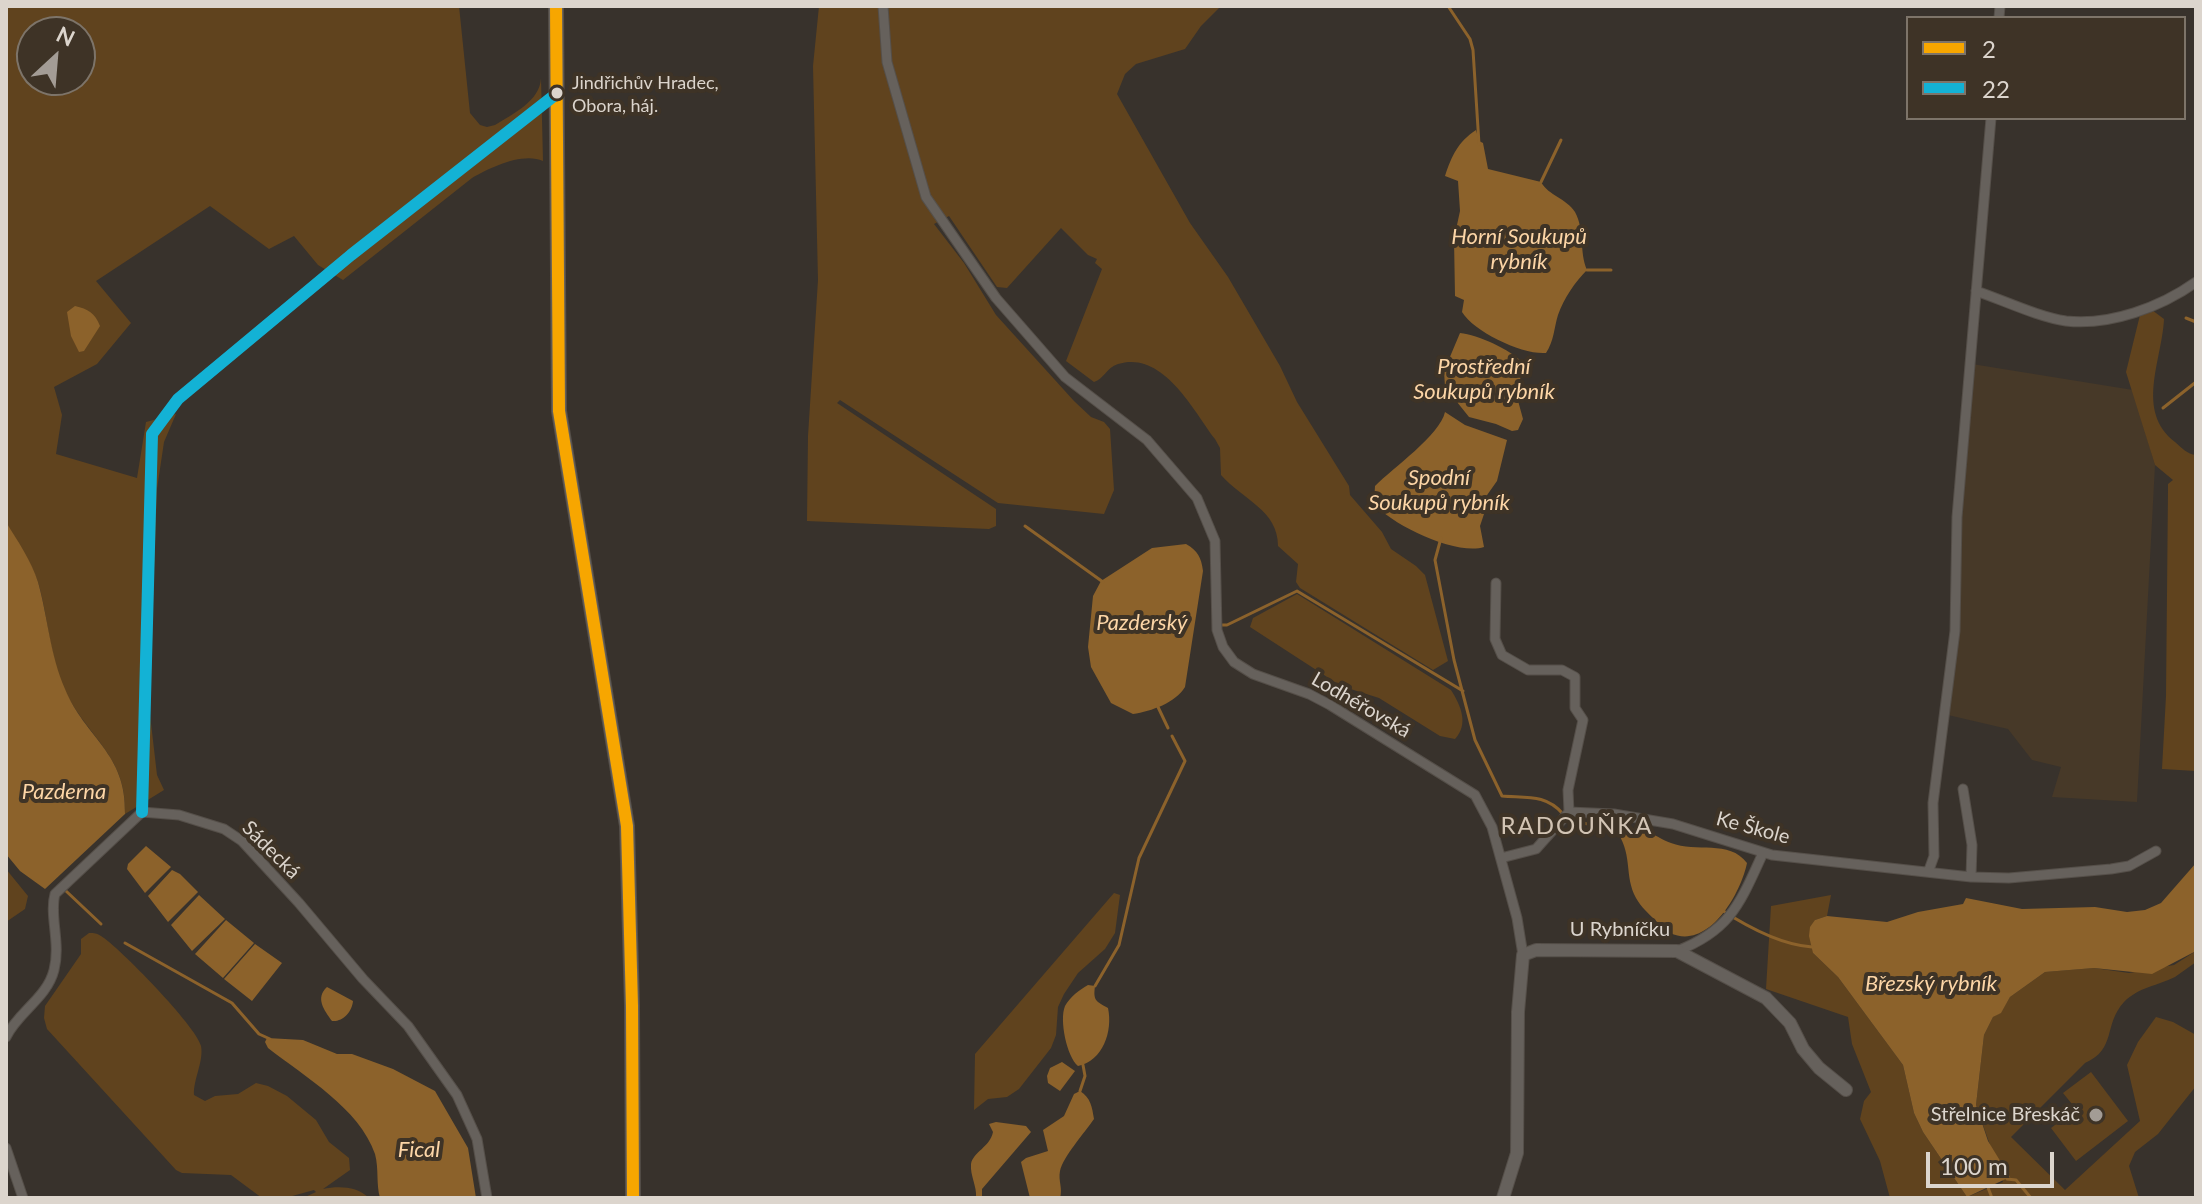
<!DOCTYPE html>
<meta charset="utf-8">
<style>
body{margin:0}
#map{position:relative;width:2202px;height:1204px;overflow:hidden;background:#38322c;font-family:Lato,sans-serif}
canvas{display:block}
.frame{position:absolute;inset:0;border:8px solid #dcd5cd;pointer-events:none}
.legend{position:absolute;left:1906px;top:16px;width:280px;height:104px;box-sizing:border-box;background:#3e3326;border:2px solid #7d7469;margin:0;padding:10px 14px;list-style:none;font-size:24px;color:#dcd5cd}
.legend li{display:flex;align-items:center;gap:16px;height:40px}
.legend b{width:40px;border:2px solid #7d7469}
.north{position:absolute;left:16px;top:16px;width:80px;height:80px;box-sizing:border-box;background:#3e3326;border:2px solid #7d7469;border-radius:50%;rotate:26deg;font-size:22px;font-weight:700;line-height:32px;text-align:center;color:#dcd5cd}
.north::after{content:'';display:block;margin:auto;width:28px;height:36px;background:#a39c95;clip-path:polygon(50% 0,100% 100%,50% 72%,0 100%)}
.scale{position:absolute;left:1926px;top:1152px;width:128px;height:36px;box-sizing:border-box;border:4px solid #dcd5cd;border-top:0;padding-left:10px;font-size:24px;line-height:28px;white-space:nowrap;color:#dcd5cd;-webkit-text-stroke:6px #3e3326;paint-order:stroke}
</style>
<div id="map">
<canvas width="2202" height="1204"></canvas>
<div class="frame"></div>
<ul class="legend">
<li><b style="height:10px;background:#f7a600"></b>2</li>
<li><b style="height:10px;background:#13b2d5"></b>22</li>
</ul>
<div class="north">N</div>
<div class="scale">100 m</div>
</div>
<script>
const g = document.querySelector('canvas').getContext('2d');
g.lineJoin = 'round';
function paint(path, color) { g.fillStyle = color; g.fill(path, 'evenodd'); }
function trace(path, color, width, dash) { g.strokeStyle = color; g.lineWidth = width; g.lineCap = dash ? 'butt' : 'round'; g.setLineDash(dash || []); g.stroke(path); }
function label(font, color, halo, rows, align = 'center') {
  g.font = font + ' Lato,sans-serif'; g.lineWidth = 8; g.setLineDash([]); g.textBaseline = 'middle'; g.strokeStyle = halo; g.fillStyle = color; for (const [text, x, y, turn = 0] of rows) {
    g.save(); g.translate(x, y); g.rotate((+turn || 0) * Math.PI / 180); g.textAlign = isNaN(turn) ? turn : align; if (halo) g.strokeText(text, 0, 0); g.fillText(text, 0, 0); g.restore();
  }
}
const built = new Path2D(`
 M1972,364L2133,390L2155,465L2137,802L2052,797L2061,767L2032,760L2008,729L1948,715L1959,629L1961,519Z`);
const green = new Path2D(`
 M6,6H459L470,113L480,125L487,127L495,125C513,114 540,101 541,78L543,161C523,152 491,167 472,178L343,280L318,265L294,236L269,249L210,206L96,281L131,323L97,364L54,387L62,415L56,454L137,478L146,422L176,414L164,442L157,489L149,706L157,775L164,790L125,814C127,758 91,740 67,695C49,660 49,619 38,582C31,562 16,541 6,522ZM32,32H80V80H32Z
 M819,6H1221L1201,26L1185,49L1136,64L1125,74L1117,94L1190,223L1228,277L1280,366L1297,402L1349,486L1350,495L1382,532L1391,549L1416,566L1425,575L1448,661L1433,670L1300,588L1296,582L1298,564L1278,546C1278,510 1243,500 1221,475L1220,448L1215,439C1193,410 1163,350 1118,364C1106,368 1104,379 1094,382L1066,361L1102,269L1095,263L1097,259L1088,255L1061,228L1007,288L997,287L949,216L934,224L964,263L996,315L1074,401L1091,417L1104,422L1110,429L1114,490L1104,514L998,503L840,400L837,403L996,509V526L989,529L807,521L808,436L818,280L813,66Z
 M2152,310L2164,319C2162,361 2135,411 2175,442C2182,448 2187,454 2196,455V771L2162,769L2166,696L2168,490V484L2173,480L2155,465L2126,372L2140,315Z
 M1297,594L1451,690C1461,706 1469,724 1455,739L1440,736L1379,698L1341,686L1250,627L1253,618Z
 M6,869L28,896L25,909L6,922Z
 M1114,893L1120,895L1115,933L1105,949L1078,973L1064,994L1058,1007L1056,1035L1051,1048L1019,1089L1007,1097L988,1099L974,1110L975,1054Z
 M1831,895L1827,916L1815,920L1813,953L1838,977L1903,1065L1914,1113L1923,1132L1967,1197L2003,1182L1976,1105L1984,1035L1993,1017L2001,1012L2010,997L2045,972L2094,968L2129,973L2174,965L2196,951V962C2189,967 2182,972 2175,977C2157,986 2139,987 2124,1002C2103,1025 2117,1049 2085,1063L2011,1137L2065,1190L2140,1121L2127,1065L2138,1042L2156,1017L2173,1022L2196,1035V1086L2158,1134L2135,1152L2129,1166L2139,1198H1890L1880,1161L1860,1119L1864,1101L1871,1092L1852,1044L1848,1017L1766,989L1771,906Z
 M89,933C95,933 96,933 101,936C119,947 197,1027 201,1046C204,1061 193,1080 194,1095L205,1101L215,1096L238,1094L256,1083L268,1086L287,1096L316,1120L329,1142L349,1158L350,1170L323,1189C338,1186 357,1186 369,1198H303L316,1192L314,1190L285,1198H262L231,1175L182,1173L176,1170L47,1029L44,1018L45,1006L81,954V939Z
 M2091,1072L2128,1121L2076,1161L2051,1128L2076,1109L2063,1093Z`);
const water = new Path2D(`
 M1476,130L1479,141L1483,143L1488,169L1541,182C1549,196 1566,198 1575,212C1585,230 1579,252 1587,270C1575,282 1564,298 1558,315C1554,328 1554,341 1546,353C1523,355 1474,332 1462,312L1464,300L1455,296L1454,239L1460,211L1458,181L1445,176C1452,155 1458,142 1476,130Z
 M75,306C88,309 95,313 100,326L84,351L79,352L71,336L67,312Z
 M1460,333C1478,335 1510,349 1523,363L1517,397L1523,419L1518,430L1512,431L1496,424L1469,417L1445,387L1444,371Z
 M1445,412L1465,425L1507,440L1497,481L1485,498V511L1480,526L1484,547C1457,556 1391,525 1374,503L1375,486C1393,468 1440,435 1445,412Z
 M6,522C17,540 32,562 38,582C48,618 50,655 65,689C85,738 127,753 125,814L45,889L20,871L6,854Z
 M1186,544C1198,551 1201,557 1203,571L1185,687C1175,703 1152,711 1133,714L1111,703L1091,667L1088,647L1093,596L1101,581L1152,548Z
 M1630,828C1652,830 1653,836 1671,843C1696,853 1729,839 1747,863C1741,893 1709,951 1670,933C1665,931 1660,924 1656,921C1649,914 1641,907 1636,898C1624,875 1633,858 1618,833Z
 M146,846L171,867L145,893L127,869L128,864Z
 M2196,863V951L2152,974L2094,968L2045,972L2010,997L2001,1013L1993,1017L1984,1035L1976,1105L1988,1141L2010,1177L1967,1197L1923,1132L1914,1113L1903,1065L1838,977L1813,953L1809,936L1810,927L1815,920L1827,916L1887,922L1918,912L1963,904L1966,898L2022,909L2095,907L2127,912L2145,910L2161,903Z
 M172,870L180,874L198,892L168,922L148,896Z
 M199,895L225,919L192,951L171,925Z
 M226,920L254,943L223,978L195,954Z
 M255,944L282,963L252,1001L224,979Z
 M1088,985L1095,986C1093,1001 1096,1001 1108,1008C1113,1031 1103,1061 1078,1066C1067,1057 1059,1020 1065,1006C1070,997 1079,990 1088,985Z
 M327,987L353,1001C352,1012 343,1022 332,1021C324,1010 315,998 327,987Z
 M267,1038L303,1040L337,1054H352L393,1069L435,1091L468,1148L476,1198H380C376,1184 379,1169 375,1154C359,1108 305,1077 268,1048L265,1042Z
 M1062,1062L1075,1071L1060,1091L1048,1083L1047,1076L1050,1068Z
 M1080,1091C1091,1098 1092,1107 1094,1119C1085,1132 1063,1157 1060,1171C1058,1181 1063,1188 1060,1198H1030L1021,1162L1026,1158L1048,1151L1043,1130L1064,1116L1074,1094Z
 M996,1122L1026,1126L1031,1132L982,1189V1198H976C977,1186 970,1176 971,1164C973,1152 990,1147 993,1132L989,1124Z`);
const stream = new Path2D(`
 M1448,6L1470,39L1473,50L1479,144
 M1541,182L1561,140
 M1587,270H1611
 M2186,318L2196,322
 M2163,408L2196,382
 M1025,526L1103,582
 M1441,538L1435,560L1454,660L1475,740L1502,796C1526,798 1546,794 1563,814
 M1222,625H1227L1297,591L1463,691
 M1158,707L1168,728
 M1567,820L1609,828L1621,835
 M66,891L101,924
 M1720,909C1746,926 1782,945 1812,947
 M125,943L232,1003L259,1034L270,1039
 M1095,986L1119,945L1139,858L1185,761L1172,736
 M1080,1091L1085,1076L1083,1065
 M2007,1179L2016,1180L2031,1198
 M1987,1185L1992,1198`);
const minor = new Path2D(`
 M883,6L887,62L926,197L996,298L1065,377L1147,440L1197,498L1215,541L1217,630L1223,647L1234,662L1253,674L1309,694L1330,705L1475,795L1492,827L1517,918L1523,955
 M1999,18L2000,6
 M1976,291C2003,300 2038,317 2066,321C2110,326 2161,307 2196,282
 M1496,583L1495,639L1502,655L1528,670H1562L1575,677V708L1583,720L1568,790L1569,812
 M1963,789L1972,845L1971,877
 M142,812L152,434L178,399L351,255L555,95
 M142,812L179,815L224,829L242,841L299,903L363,979L408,1026L457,1095L477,1139L487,1198
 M1501,858L1536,849L1569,812L1614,814L1673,824L1772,855L1971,877L2009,878L2111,869L2129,866L2156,851
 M1929,870L1934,856L1933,803L1955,631L1957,517L1991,118
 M1677,951C1731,930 1740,903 1763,853
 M6,1037C18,1012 47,998 54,970C61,943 49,915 55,894L142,812
 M6,1148L23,1198`);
const tertiary = new Path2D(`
 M1503,1198L1517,1153L1518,1012L1523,955L1536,950L1677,951L1766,998L1790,1023L1803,1049L1819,1068L1846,1090`);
const secondary = new Path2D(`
 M556,6L559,411L627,826L632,1006L633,1198`);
const bus1 = new Path2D(`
 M556,6L559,411L627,826L632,1006L633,1198`);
const bus2 = new Path2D(`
 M142,812L152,434L178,399L351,255L555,95`);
const markers = [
 [557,93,7,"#dcd5cd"],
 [2096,1115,8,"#a39c95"]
];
const busNames = [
 ["Jindřichův Hradec,",572,83],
 ["Obora, háj.",572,106]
];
const streetNames = [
 ["Lodhéřovská",1361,705,30],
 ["Ke Škole",1753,828,15],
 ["Sádecká",271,850,45],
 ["U Rybníčku",1620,930]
];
const poiNames = [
 ["Střelnice Břeskáč",2080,1115]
];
const waterNames = [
 ["Horní Soukupů",1519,237],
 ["rybník",1519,262],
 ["Prostřední",1484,367],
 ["Soukupů rybník",1484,392],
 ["Spodní",1439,478],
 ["Soukupů rybník",1439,503],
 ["Pazderský",1142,623],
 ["Pazderna",64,792],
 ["Březský rybník",1931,984],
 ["Fical",419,1150]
];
const quarterNames = [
 ["RADOUŇKA",1577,826]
];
paint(built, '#473928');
paint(green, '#60431e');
paint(water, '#8c622b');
trace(stream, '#8c622b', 3);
trace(minor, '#554f49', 11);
trace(tertiary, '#554f49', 14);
trace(secondary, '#554f49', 16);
trace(minor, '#66615c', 9);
trace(tertiary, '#66615c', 12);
trace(secondary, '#66615c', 14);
trace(bus1, '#f7a600', 12);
trace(bus2, '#13b2d5', 12);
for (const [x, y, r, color] of markers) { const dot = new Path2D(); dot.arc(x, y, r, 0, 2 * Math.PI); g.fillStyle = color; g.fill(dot); trace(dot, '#3e3326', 3); }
label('18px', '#dcd5cd', '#3e3326', busNames, 'left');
label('20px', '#dcd5cd', '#3e3326', streetNames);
label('20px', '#dcd5cd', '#3e3326', poiNames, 'right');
label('italic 22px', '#fcd5a6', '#3e3326', waterNames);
g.letterSpacing = '2px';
label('24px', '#d2c4b4', '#3e3326', quarterNames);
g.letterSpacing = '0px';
</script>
